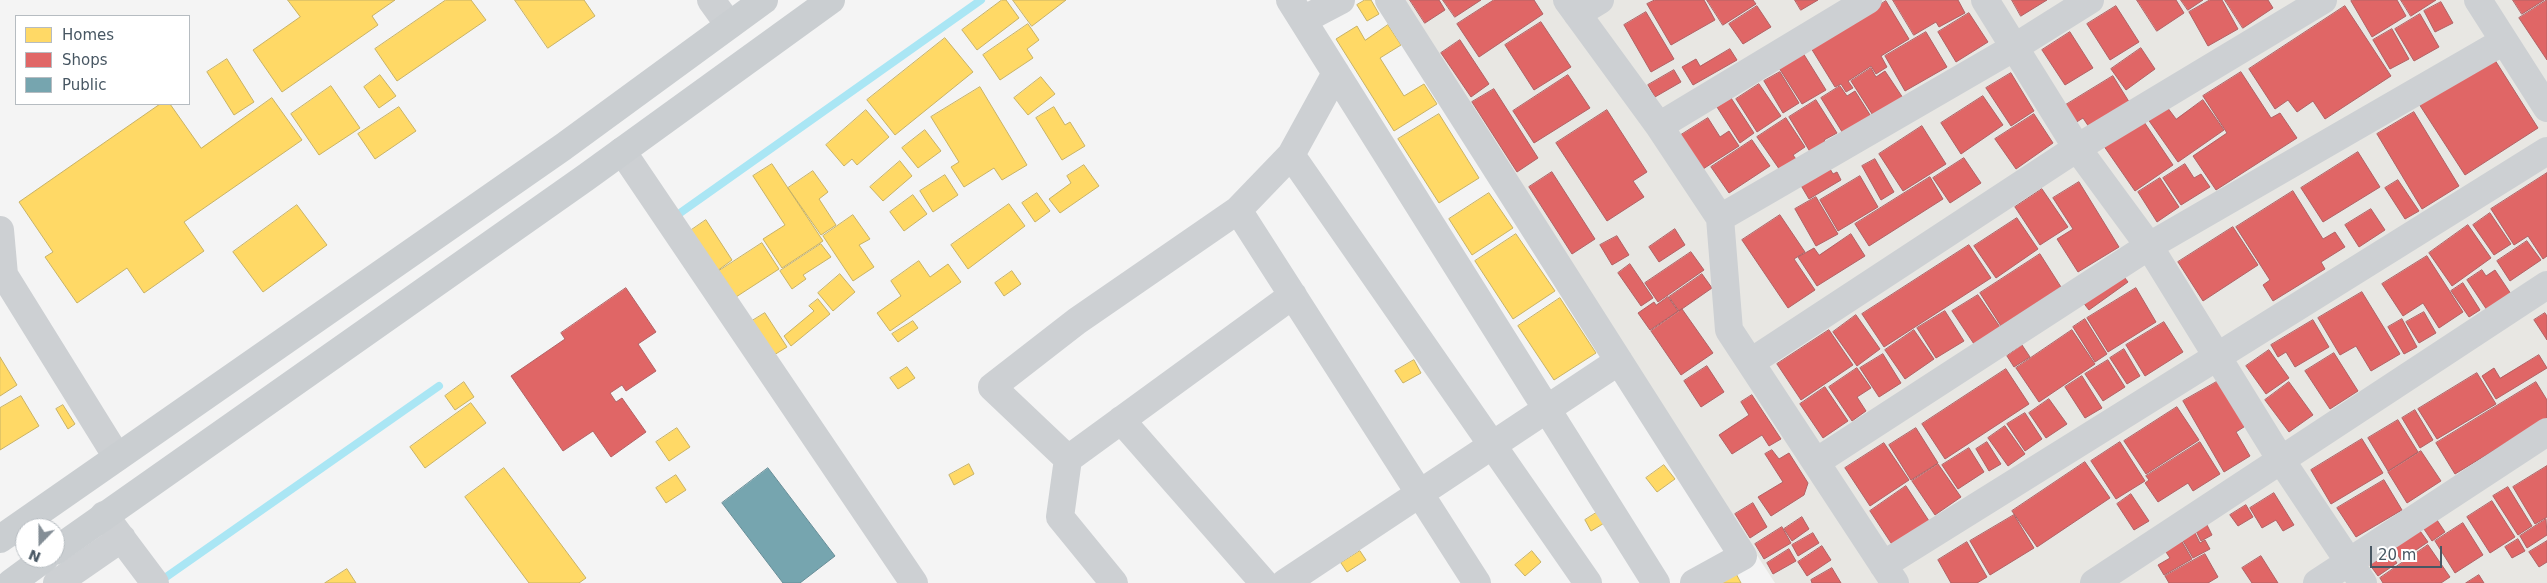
<!DOCTYPE html>
<style>
body{margin:0}
#map{position:relative;width:2547px;height:583px;overflow:hidden;background:#f4f4f4;font-family:"DejaVu Sans",sans-serif}
canvas{display:block}
.legend{position:absolute;left:15px;top:15px;width:175px;height:90px;box-sizing:border-box;background:#fff;border:1px solid #b6bcc1;margin:0;padding:6px 9px;list-style:none;font-size:15px;color:#485763}
.legend li{display:flex;align-items:center;gap:10px;height:25px}
.legend b{width:25px;border:1px solid #b6bcc1}
.north{position:absolute;left:15px;top:518px;width:50px;height:50px;box-sizing:border-box;background:#fff;border:1px solid #b6bcc1;border-radius:50%;rotate:202deg;font-size:14px;font-weight:700;line-height:20px;text-align:center;color:#485763}
.north::after{content:'';display:block;margin:auto;width:18px;height:22px;background:#848e96;clip-path:polygon(50% 0,100% 100%,50% 72%,0 100%)}
.scale{position:absolute;left:2370px;top:546px;width:72px;height:22px;box-sizing:border-box;border:2px solid #485763;border-top:0;padding-left:6px;font-size:15px;line-height:18px;white-space:nowrap;color:#485763;-webkit-text-stroke:4px #fff;paint-order:stroke}
</style>
<div id="map">
<canvas width="2547" height="583"></canvas>
<ul class="legend">
<li><b style="height:14px;background:#ffd966"></b>Homes</li>
<li><b style="height:14px;background:#e06666"></b>Shops</li>
<li><b style="height:14px;background:#76a5af"></b>Public</li>
</ul>
<div class="north">N</div>
<div class="scale">20 m</div>
</div>
<script>
const g = document.querySelector('canvas').getContext('2d');
g.lineJoin = 'round';
function paint(path, color) { g.fillStyle = color; g.fill(path, 'evenodd'); }
function trace(path, color, width, dash) { g.strokeStyle = color; g.lineWidth = width; g.lineCap = dash ? 'butt' : 'round'; g.setLineDash(dash || []); g.stroke(path); }
const commercial = new Path2D(`
 M1397,0H2547V583H1775Z`);
const homes = new Path2D(`
 M288,0H395L372,16L378,25L282,92L253,50L300,17Z
 M446,0H471L486,20L397,81L375,49Z
 M515,0H584L595,16L548,48Z
 M1002,0H1006L1019,18L977,50L962,30Z
 M1013,0H1066L1032,26Z
 M1365,0H1371L1379,14L1367,21L1357,5Z
 M1028,24L1039,40L1027,49L1033,58L1000,80L983,55Z
 M1388,25L1401,45L1380,58L1404,96L1424,84L1437,104L1394,131L1336,39L1357,26L1365,40Z
 M945,38L973,72L895,135L867,100Z
 M227,59L254,102L234,115L207,72Z
 M380,75L396,96L379,108L364,87Z
 M1041,77L1055,94L1028,115L1014,98Z
 M331,86L360,128L319,155L291,114Z
 M980,87L1027,165L1002,180L994,168L964,187L951,167L959,162L931,117Z
 M272,98L302,140L184,222L204,251L144,293L127,268L77,303L45,257L53,252L19,202L160,104H170L201,148Z
 M399,107L416,131L375,159L358,134Z
 M1054,107L1065,125L1070,122L1085,146L1062,160L1036,118Z
 M866,110L889,137L857,165L852,159L844,166L826,145Z
 M1439,114L1479,178L1439,203L1398,139Z
 M925,130L941,151L918,168L902,148Z
 M900,161L912,176L883,201L870,187Z
 M772,164L823,241L782,268L763,239L785,225L753,176Z
 M1084,165L1099,186L1060,213L1049,199L1071,183L1067,176Z
 M813,171L828,192L819,199L836,225L821,235L788,188Z
 M945,175L958,195L933,212L920,191Z
 M1037,193L1050,211L1035,222L1022,203Z
 M1489,193L1513,228L1472,255L1449,219Z
 M913,195L927,214L904,231L890,212Z
 M1009,204L1025,226L968,269L951,245Z
 M297,205L327,245L263,292L233,252Z
 M853,215L870,239L859,245L874,267L853,281L823,236Z
 M706,220L732,260L717,271L690,231Z
 M1516,234L1555,291L1513,319L1475,261Z
 M762,243L779,269L736,297L719,271Z
 M821,244L831,257L803,275L806,279L792,289L780,271Z
 M919,261L930,277L948,264L961,282L890,331L877,313L901,296L891,281Z
 M1012,271L1021,284L1004,296L995,283Z
 M840,274L855,292L833,311L818,293Z
 M1560,298L1596,353L1554,380L1518,326Z
 M818,299L830,314L791,346L784,336L814,311L809,306Z
 M765,313L787,347L774,355L752,321Z
 M913,321L918,328L898,342L892,334Z
 M0,357L17,385L0,396Z
 M1414,360L1421,373L1403,383L1395,371Z
 M907,367L915,378L898,389L890,378Z
 M464,382L474,397L455,410L445,396Z
 M21,396L39,426L0,450V408Z
 M471,403L486,423L425,468L410,447Z
 M63,405L75,424L68,429L56,409Z
 M677,428L690,447L669,461L656,442Z
 M969,464L974,474L954,485L949,475Z
 M1664,465L1675,479L1657,492L1646,478Z
 M504,468L586,578L579,583H529L465,497Z
 M676,475L686,490L666,503L656,488Z
 M1604,508L1611,519L1591,531L1585,520Z
 M1360,551L1366,560L1347,572L1341,563Z
 M1532,551L1541,562L1525,576L1515,565Z
 M1733,568L1741,583H1706Z
 M347,569L356,583H325Z`);
const shops = new Path2D(`
 M1410,0H1439L1445,10L1425,23Z
 M1443,0H1481L1455,17Z
 M1494,0H1534L1543,14L1479,57L1457,24Z
 M1655,0H1704L1715,20L1671,45L1647,4Z
 M1707,0H1753L1756,4L1723,25Z
 M1795,0H1818L1801,10Z
 M1893,0H1958L1965,13L1939,27L1936,22L1914,35Z
 M2012,0H2047L2021,16Z
 M2137,0H2176L2184,13L2157,31Z
 M2181,0H2203L2188,10Z
 M2210,0H2222L2238,29L2208,46L2189,12Z
 M2225,0H2268L2273,8L2243,28Z
 M2353,0H2397L2406,16L2372,37L2351,1Z
 M2401,0H2436L2411,16Z
 M2513,0H2544L2522,14Z
 M2547,0V60L2519,18Z
 M1886,1L1909,39L1881,56L1887,67L1876,74L1871,66L1848,81L1853,88L1846,92L1841,84L1835,87L1811,48Z
 M2441,2L2453,23L2435,32L2424,11Z
 M1757,6L1771,27L1743,44L1729,24Z
 M2116,6L2139,42L2110,60L2087,24Z
 M2345,6L2391,76L2325,119L2313,101L2297,112L2288,100L2275,109L2249,69Z
 M1646,12L1674,59L1651,72L1624,25Z
 M1969,13L1988,42L1956,62L1938,32Z
 M2420,14L2439,47L2414,61L2395,29Z
 M1541,22L1571,67L1534,90L1505,45Z
 M2392,29L2409,59L2390,69L2373,40Z
 M1926,32L1947,67L1905,91L1885,56Z
 M2070,32L2093,68L2065,85L2042,50Z
 M1460,40L1489,84L1471,97L1441,53Z
 M2141,48L2155,69L2126,90L2111,69Z
 M1730,49L1737,60L1693,85L1682,67L1696,59L1700,66Z
 M1803,53L1826,90L1802,104L1779,68Z
 M2493,57L2538,128L2465,175L2419,104Z
 M1871,68L1876,77L1885,71L1903,98L1874,117L1851,81Z
 M1674,70L1681,82L1655,97L1648,85Z
 M1780,72L1799,103L1783,113L1764,81Z
 M2241,72L2271,118L2280,113L2297,138L2216,190L2193,156L2227,133L2203,96Z
 M2011,73L2034,111L2011,126L1986,88Z
 M1568,75L1590,108L1534,143L1513,111Z
 M2113,76L2131,105L2091,130L2083,118L2075,123L2064,106Z
 M1759,84L1781,116L1757,132L1736,99Z
 M1840,86L1847,96L1855,91L1872,118L1844,135L1821,98Z
 M1494,89L1538,158L1517,172L1472,102Z
 M1983,96L2003,125L1961,154L1941,123Z
 M1731,98L1754,133L1740,143L1717,107Z
 M1816,100L1837,133L1824,140L1828,145L1812,155L1789,117Z
 M2203,100L2224,130L2178,162L2145,115L2164,103L2176,119Z
 M1607,110L1647,172L1633,181L1644,197L1607,221L1556,143Z
 M2414,112L2459,186L2422,209L2377,134Z
 M2138,113L2173,165L2135,191L2099,139Z
 M2034,114L2053,143L2016,169L1995,139Z
 M1708,118L1720,137L1729,131L1739,146L1703,169L1681,135Z
 M1786,118L1805,147L1793,155L1798,162L1782,173L1757,137Z
 M1922,126L1946,164L1903,191L1879,154Z
 M1752,140L1770,166L1729,193L1711,167Z
 M2358,152L2380,187L2323,222L2301,188Z
 M1964,158L1981,183L1950,203L1933,178Z
 M1875,159L1894,192L1881,200L1862,166Z
 M1827,164L1833,174L1837,172L1841,180L1809,199L1796,177Z
 M2185,164L2194,178L2201,174L2210,187L2181,205L2163,178Z
 M1552,172L1595,239L1572,254L1529,187Z
 M2547,173V256L2543,259L2528,236L2514,245L2491,209Z
 M1860,176L1878,207L1838,231L1820,200Z
 M1930,177L1943,199L1869,246L1855,224Z
 M2160,178L2179,207L2157,222L2138,192Z
 M2398,180L2419,211L2405,219L2385,188Z
 M2079,182L2119,247L2078,272L2057,239L2073,229L2053,198Z
 M2042,189L2068,227L2040,245L2015,207Z
 M2293,191L2323,239L2335,232L2345,247L2321,262L2325,269L2273,301L2263,285L2270,280L2236,227Z
 M1816,197L1838,234L1816,246L1795,209Z
 M2371,209L2385,230L2359,247L2345,225Z
 M2490,213L2511,244L2494,255L2473,225Z
 M1780,215L1805,252L1794,259L1815,290L1788,308L1742,240Z
 M2017,218L2038,249L1996,278L1974,246Z
 M2468,225L2491,258L2452,286L2429,253Z
 M2233,227L2258,265L2203,301L2178,262Z
 M1675,229L1685,245L1659,262L1649,247Z
 M1851,234L1865,256L1817,286L1798,257L1814,248L1819,255Z
 M1617,236L1629,255L1612,265L1600,245Z
 M2527,241L2541,260L2510,281L2497,261Z
 M1969,245L1991,278L1884,347L1862,314Z
 M1691,252L1704,270L1658,302L1645,283Z
 M2040,254L2061,287L2001,326L1980,293Z
 M2427,256L2463,312L2439,328L2423,303L2403,316L2382,284Z
 M1630,264L1653,298L1641,306L1618,273Z
 M2482,270L2486,276L2495,270L2511,294L2487,310L2467,280Z
 M2121,273L2128,282L2089,310L2082,301Z
 M1702,274L1712,288L1679,311L1669,297Z
 M2463,283L2480,310L2469,317L2451,291Z
 M626,288L656,332L638,344L656,371L626,391L622,385L610,393L616,402L622,398L646,432L611,457L593,431L563,451L511,376L565,339L561,333Z
 M2136,288L2156,322L2108,352L2087,318Z
 M2362,292L2400,354L2371,371L2356,346L2340,355L2318,318Z
 M1978,295L2000,327L1974,344L1952,311Z
 M1668,297L1678,311L1650,330L1638,313L1654,302L1656,305Z
 M1682,309L1713,353L1681,375L1651,331Z
 M1945,311L1964,341L1936,358L1917,328Z
 M2424,312L2436,333L2419,343L2406,322Z
 M2545,313L2547,316V340L2534,320Z
 M1856,315L1880,349L1857,366L1833,332Z
 M2085,319L2107,354L2095,362L2073,327Z
 M2402,319L2417,347L2404,354L2388,327Z
 M2313,320L2329,347L2295,367L2286,352L2278,357L2271,345Z
 M2164,322L2183,352L2145,376L2126,345Z
 M1829,330L1853,365L1801,400L1777,364Z
 M1914,330L1934,359L1905,379L1885,350Z
 M2072,330L2095,364L2039,402L2016,368Z
 M2022,345L2030,357L2014,367L2007,356Z
 M2124,349L2140,376L2127,384L2110,358Z
 M2269,350L2289,378L2266,394L2246,366Z
 M2334,353L2358,391L2330,409L2305,371Z
 M1883,354L1901,383L1879,397L1860,368Z
 M2539,355L2547,368L2496,399L2482,376L2494,368L2500,378Z
 M2108,360L2125,387L2103,401L2085,374Z
 M1707,366L1724,392L1701,407L1684,381Z
 M1857,368L1871,388L1857,397L1866,411L1852,421L1829,387Z
 M2006,369L2029,404L1945,459L1922,424Z
 M2477,373L2496,404L2437,439L2418,409Z
 M2082,376L2102,408L2085,418L2065,387Z
 M2220,380L2247,425L2236,432L2250,456L2224,472L2183,401Z
 M2289,382L2313,415L2289,432L2265,400Z
 M2536,382L2547,400V418L2455,474L2436,443Z
 M1825,387L1848,421L1823,438L1800,404Z
 M1752,395L1781,439L1769,446L1762,435L1732,454L1719,435L1749,415L1741,402Z
 M2049,399L2067,424L2046,438L2029,413Z
 M2177,407L2199,440L2146,474L2124,441Z
 M2415,410L2433,440L2420,448L2402,418Z
 M2025,413L2042,439L2025,451L2007,424Z
 M2398,420L2418,452L2388,471L2368,438Z
 M2005,426L2025,454L2008,466L1988,438Z
 M1916,428L1938,463L1911,480L1889,445Z
 M2362,439L2383,473L2331,504L2311,470Z
 M1987,442L2001,464L1989,471L1976,449Z
 M2120,442L2145,481L2116,499L2091,461Z
 M2200,442L2220,474L2193,491L2188,483L2158,502L2145,483L2149,480L2146,476Z
 M1884,443L1909,480L1870,506L1845,468Z
 M1969,448L1984,472L1958,489L1942,465Z
 M1772,450L1779,459L1789,453L1808,483L1804,495L1771,516L1758,497L1783,482L1765,454Z
 M2421,451L2441,481L2407,503L2388,472Z
 M2085,462L2110,498L2037,547L2012,511Z
 M1938,464L1961,497L1935,515L1912,481Z
 M2547,466V517L2535,524L2513,487Z
 M2384,480L2402,510L2356,537L2337,508Z
 M1906,486L1931,524L1895,549L1870,511Z
 M2508,487L2532,526L2518,535L2493,496Z
 M2274,493L2294,525L2283,531L2276,520L2262,528L2250,508Z
 M2131,494L2149,521L2134,530L2117,504Z
 M2492,501L2515,537L2490,553L2467,517Z
 M1753,503L1767,527L1750,538L1735,514Z
 M2246,505L2253,517L2238,526L2230,515Z
 M2014,515L2034,548L1990,575L1970,541Z
 M1802,517L1809,529L1792,541L1784,529Z
 M2435,517L2445,532L2432,541L2422,526Z
 M2546,519L2547,535L2527,548L2520,536Z
 M2205,521L2212,535L2201,541L2194,527Z
 M2463,523L2483,555L2455,573L2435,541Z
 M1782,527L1791,543L1764,559L1755,544Z
 M2192,527L2200,543L2205,540L2210,549L2193,558L2179,534Z
 M2418,528L2428,542L2401,560L2392,546Z
 M1813,533L1819,543L1798,556L1792,545Z
 M2518,539L2525,551L2512,558L2505,547Z
 M2181,540L2192,559L2164,575L2158,565L2170,558L2164,549Z
 M2547,541V562L2539,567L2529,552Z
 M1967,542L1987,577L1977,583H1951L1938,560Z
 M2428,545L2450,577L2441,583H2383L2380,578Z
 M1822,546L1831,560L1807,576L1798,562Z
 M1789,549L1796,561L1773,574L1767,563Z
 M2389,552L2397,563L2378,576L2370,565Z
 M2205,554L2218,577L2208,583H2169L2165,576Z
 M2261,556L2278,583H2252L2242,568Z
 M1832,568L1841,583H1812L1811,580Z
 M2479,575L2484,583H2466Z`);
const public = new Path2D(`
 M768,468L835,556L800,583H783L722,503Z`);
const stream = new Path2D(`
 M680,213L981,0
 M159,582L439,386`);
const minor = new Path2D(`
 M711,0L729,25
 M1290,0L1656,583
 M1389,0L1743,556L1694,583
 M1567,0L1659,126L1720,218L1729,330L1895,583
 M1985,0L2077,148L2149,246L2281,460L2363,583
 M2478,0L2547,108
 M1577,14L1600,0
 M1303,20L1341,0
 M1659,126L1868,0
 M622,151L914,583
 M1291,155L1588,583
 M1238,210L1477,583
 M1720,218L2015,47L2090,0
 M0,230L4,275L117,457
 M1293,295L1068,459L992,387L1077,321L1238,210L1291,155L1336,73
 M1751,362L2077,148L2323,0
 M1121,420L1264,583
 M1068,459L1060,517L1114,583
 M1816,462L2149,246L2504,41
 M104,515L155,583
 M1883,565L2547,151
 M57,583L122,538
 M1285,583L1619,361
 M2094,583L2547,285
 M2317,583L2547,432`);
const major = new Path2D(`
 M0,539L563,147L764,0
 M55,551L585,178L831,0
 M11,583L45,558`);
paint(commercial, '#e8e7e3');
paint(homes, '#ffd966');
trace(homes, '#c8b265', 1);
paint(shops, '#e06666');
trace(shops, '#b26265', 1);
paint(public, '#76a5af');
trace(public, '#688e98', 1);
trace(stream, '#aae6f4', 8);
trace(minor, '#cdd0d3', 28);
trace(major, '#caced1', 28);
</script>
